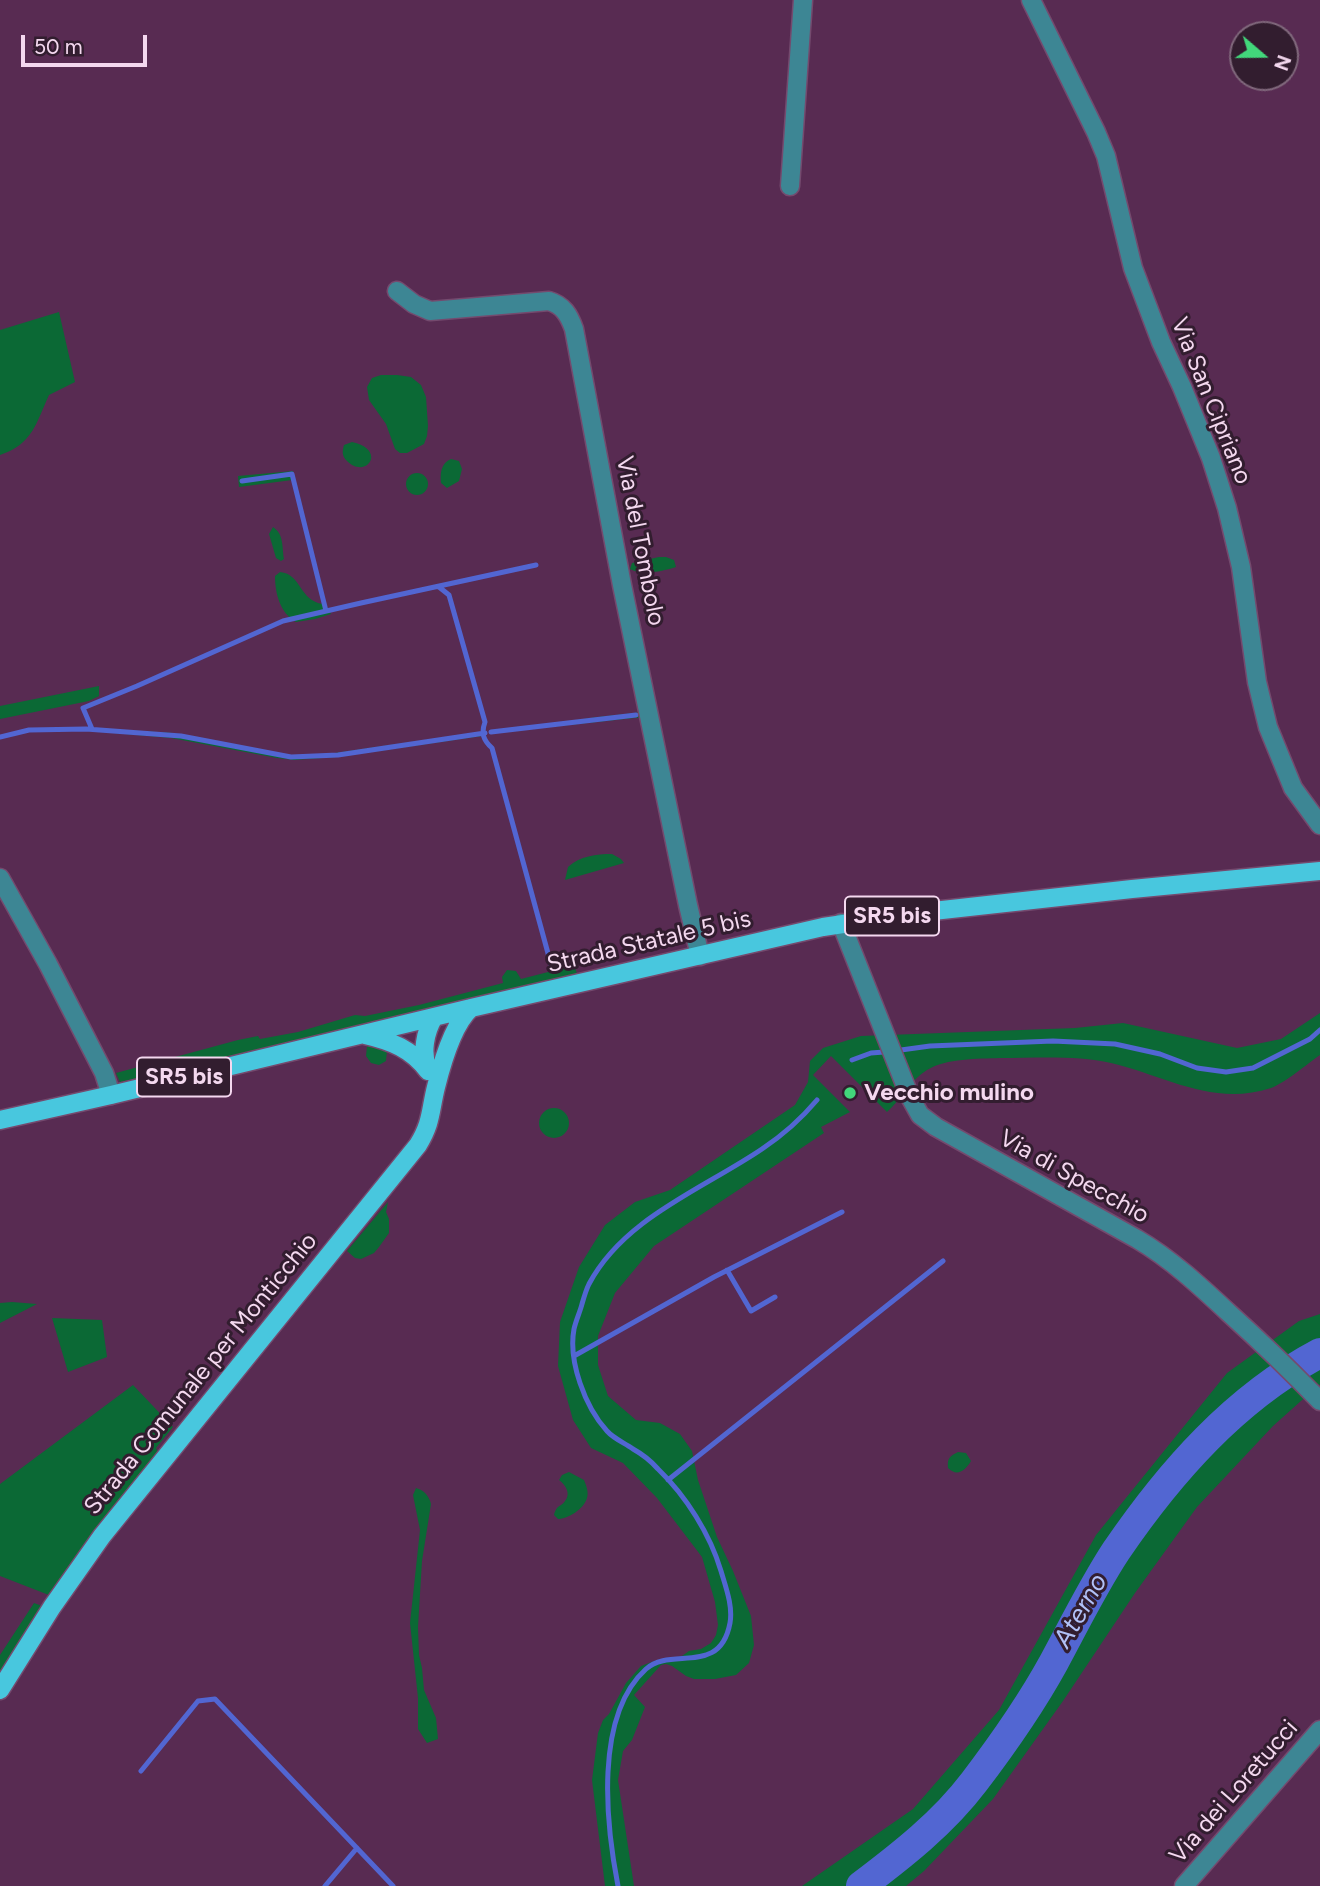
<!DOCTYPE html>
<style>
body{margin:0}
#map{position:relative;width:1320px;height:1886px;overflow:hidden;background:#582b52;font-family:Figtree,sans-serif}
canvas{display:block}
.north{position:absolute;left:1229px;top:21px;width:70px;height:70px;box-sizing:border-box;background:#321d2f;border:2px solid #80687c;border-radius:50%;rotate:110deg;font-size:19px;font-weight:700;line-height:28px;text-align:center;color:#f4d8ef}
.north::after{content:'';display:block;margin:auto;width:24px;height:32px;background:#42d77b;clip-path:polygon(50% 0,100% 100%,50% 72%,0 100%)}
.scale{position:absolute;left:21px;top:35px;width:126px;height:32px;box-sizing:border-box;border:4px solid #f4d8ef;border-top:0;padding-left:9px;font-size:21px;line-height:24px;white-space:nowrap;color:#f4d8ef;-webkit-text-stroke:5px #321d2f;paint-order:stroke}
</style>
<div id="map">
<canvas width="1320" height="1886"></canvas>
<div class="north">N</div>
<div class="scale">50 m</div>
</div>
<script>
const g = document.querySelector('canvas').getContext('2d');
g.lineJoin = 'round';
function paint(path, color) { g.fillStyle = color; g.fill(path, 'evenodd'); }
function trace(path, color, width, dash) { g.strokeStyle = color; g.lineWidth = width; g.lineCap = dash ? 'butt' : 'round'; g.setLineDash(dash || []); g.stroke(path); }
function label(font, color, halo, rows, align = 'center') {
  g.font = font + ' Figtree,sans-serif'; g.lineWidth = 6; g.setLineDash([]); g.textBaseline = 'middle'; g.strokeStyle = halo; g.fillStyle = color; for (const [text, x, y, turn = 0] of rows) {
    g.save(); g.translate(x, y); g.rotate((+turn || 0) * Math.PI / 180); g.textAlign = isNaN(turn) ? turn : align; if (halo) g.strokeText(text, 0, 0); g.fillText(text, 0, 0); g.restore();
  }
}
const green = new Path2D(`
 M59,312L75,382L49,395C36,423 33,444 0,455V330Z
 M381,375H397L411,377L421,385L426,397L428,426L427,436L424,444L407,453H400L395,449L386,424L369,400L367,387L372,378Z
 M352,442C388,450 366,480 347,461C342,456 342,452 344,445Z
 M451,459L459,461L462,469L459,481L447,488L441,483C440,473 441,463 451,459Z
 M293,471L326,605L331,614L315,619L296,622C280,613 275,593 275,576L280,572C302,574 299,601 323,604L292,480L239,487L238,476Z
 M406 484a11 11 0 1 1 22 0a11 11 0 1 1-22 0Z
 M273,527C284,534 282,547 284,559L281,561L276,558L269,534Z
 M659,557H666L674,560L676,567C664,571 641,576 630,569L632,563Z
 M449,592L486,722C483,733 484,739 492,748L553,968L574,964L577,974L120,1082L116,1073L238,1040L258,1036L260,1039L298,1032L355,1015L365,1016L419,1005L503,983L502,977L507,970L516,971L521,979L552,971L491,749L487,745L482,736L337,757L294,760L277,758L171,738L91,731L89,728L173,733L294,756L328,754L481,732L484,722L449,597L444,593Z
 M99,686V696L89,701L0,719V706Z
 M643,712L644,717L494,733L491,732L598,717Z
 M612,854L621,859L624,863L565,880L568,867C580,856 596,854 612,854Z
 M1320,1013V1055C1307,1064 1285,1083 1271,1088C1213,1107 1166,1076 1111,1063C1078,1055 1034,1058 1000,1058C977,1059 947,1058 927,1070C910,1080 902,1099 887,1112L831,1056L813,1075L850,1112L821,1127L824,1133L654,1246L615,1293L598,1336V1365L608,1396L636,1420L660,1423L680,1434L692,1451L698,1480L717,1537L733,1571L751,1616L754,1645L749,1663L736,1675L715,1679H694L686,1676L672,1666L666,1664L661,1665L634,1695L645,1707L632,1740L623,1751L618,1780L634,1886H605L592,1780L598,1733L603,1720L609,1714L626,1683L641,1666L657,1660L674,1658L682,1656L689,1651L701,1649L711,1643L716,1635L718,1625L715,1602L702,1557L657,1498L623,1463L591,1448L573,1420L558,1366L560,1322L579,1267L605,1225L635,1202L670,1190L795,1105L808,1082L810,1061L823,1048L861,1036L1075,1028L1123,1023L1237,1048L1281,1039Z
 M367,1046L387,1050L386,1061L379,1065L371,1063L366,1056Z
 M539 1123a15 15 0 1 1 30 0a15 15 0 1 1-30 0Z
 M388,1202L386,1212L389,1219V1233L379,1247L374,1253L361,1259L355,1258L347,1251Z
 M12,1302L37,1304L0,1323V1303Z
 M1320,1314V1384L1273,1426L1197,1507L1135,1593L1063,1701L993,1799L924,1871L906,1886H802L913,1809L999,1710L1096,1535L1227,1373L1299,1321Z
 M52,1318L102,1320L107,1357L68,1372Z
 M133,1385L173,1427L156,1448L159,1454L54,1597L0,1576V1484Z
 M958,1452L966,1453L971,1461C965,1471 957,1477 948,1468C947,1458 950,1456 958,1452Z
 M569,1472L584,1480C586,1485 589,1492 587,1498C584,1509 568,1519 558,1519L554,1515C557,1504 560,1508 565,1501C571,1494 566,1485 559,1480L562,1475Z
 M416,1488C424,1490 429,1496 431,1504L422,1561L418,1627L419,1655L422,1668L424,1690L436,1718L438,1739L427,1743L418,1729V1698L410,1623L420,1530L413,1495Z
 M34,1603L42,1606L0,1672V1655Z`);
const stream = new Path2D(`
 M242,481L292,474L326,611
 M439,587L449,595L485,722C481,733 483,740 492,748L552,968
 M92,729L83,708L137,686L283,621L361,603L536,565
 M491,732L636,715
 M0,737L29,730L86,729L181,736L291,757L338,755L485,733
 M901,1050L930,1046L1053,1041L1115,1044L1160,1054L1197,1068L1226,1072L1253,1068L1310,1039L1320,1030
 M852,1060L871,1053L884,1052
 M727,1270L751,1311L775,1297
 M574,1356L714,1277L842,1212
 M668,1480L943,1261
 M141,1771L198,1701L215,1699L393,1886
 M325,1886L357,1848
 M618,1886C606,1824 594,1716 646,1669C671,1646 720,1677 730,1623C733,1606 726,1588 721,1571C710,1534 686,1496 658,1469C651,1461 642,1454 633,1449C625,1443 614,1439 607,1431C585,1407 568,1361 574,1329C576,1320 580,1312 582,1304C584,1297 586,1290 589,1284C624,1218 703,1189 762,1149C783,1135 801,1119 817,1100`);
const river = new Path2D(`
 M861,1886C902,1855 943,1823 974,1782C1003,1744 1031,1704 1054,1662C1074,1625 1093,1586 1116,1551C1170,1472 1235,1398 1320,1353`);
const minor = new Path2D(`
 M1031,0L1096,132L1106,156L1133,268L1161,342L1182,387L1211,458L1227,508L1241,567L1257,682L1268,727L1293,788L1320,825
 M790,186L803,0
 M397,291L414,304L430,311L549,301C563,305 569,315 574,329L622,585L688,905L700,956
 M0,878L48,964L104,1073L111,1095
 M841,923L910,1097L920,1115L936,1127L1137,1239C1171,1259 1200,1286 1230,1314C1261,1342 1291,1371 1320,1401
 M1184,1886L1320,1730`);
const major = new Path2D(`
 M365,1035C391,1041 412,1049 428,1071
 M428,1070C421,1053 425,1032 434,1017
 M0,1120L111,1095L471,1008L823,927L924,912L1132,889L1320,871
 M0,1690L52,1607L102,1536L418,1145C432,1122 430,1111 436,1087C442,1063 453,1024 471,1008`);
const markers = [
 [850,1093,7,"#42d77b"]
];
const shields = [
 [892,916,94],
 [184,1077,94]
];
const shieldNames = [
 ["SR5 bis",892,916],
 ["SR5 bis",184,1077]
];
const streetNames = [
 ["Via San Cipriano",1211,401,68],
 ["Via del Tombolo",640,541,79],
 ["Strada Statale 5 bis",649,942,-13],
 ["Via di Specchio",1074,1177,29],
 ["Strada Comunale per Monticchio",201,1374,-51],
 ["Via dei Loretucci",1234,1792,-49]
];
const poiNames = [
 ["Vecchio mulino",864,1093]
];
const waterNames = [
 ["Aterno",1081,1611,-60]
];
paint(green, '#0b6935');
trace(stream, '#5266d2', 5);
trace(river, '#5266d2', 30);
trace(minor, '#744a6e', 21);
trace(major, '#744a6e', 21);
trace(minor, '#3d8694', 18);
trace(major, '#48c7de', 18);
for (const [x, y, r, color] of markers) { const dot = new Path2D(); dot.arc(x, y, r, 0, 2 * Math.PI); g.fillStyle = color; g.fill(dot); trace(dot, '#321d2f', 2.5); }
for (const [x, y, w] of shields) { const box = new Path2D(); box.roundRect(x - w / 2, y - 19.5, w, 39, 5); g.fillStyle = '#321d2f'; g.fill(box); trace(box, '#f4d8ef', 2); }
label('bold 23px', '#f4d8ef', null, shieldNames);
label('24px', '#f4d8ef', '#321d2f', streetNames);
label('bold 24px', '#f4d8ef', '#321d2f', poiNames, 'left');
label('italic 26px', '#b1c1f7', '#321d2f', waterNames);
</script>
